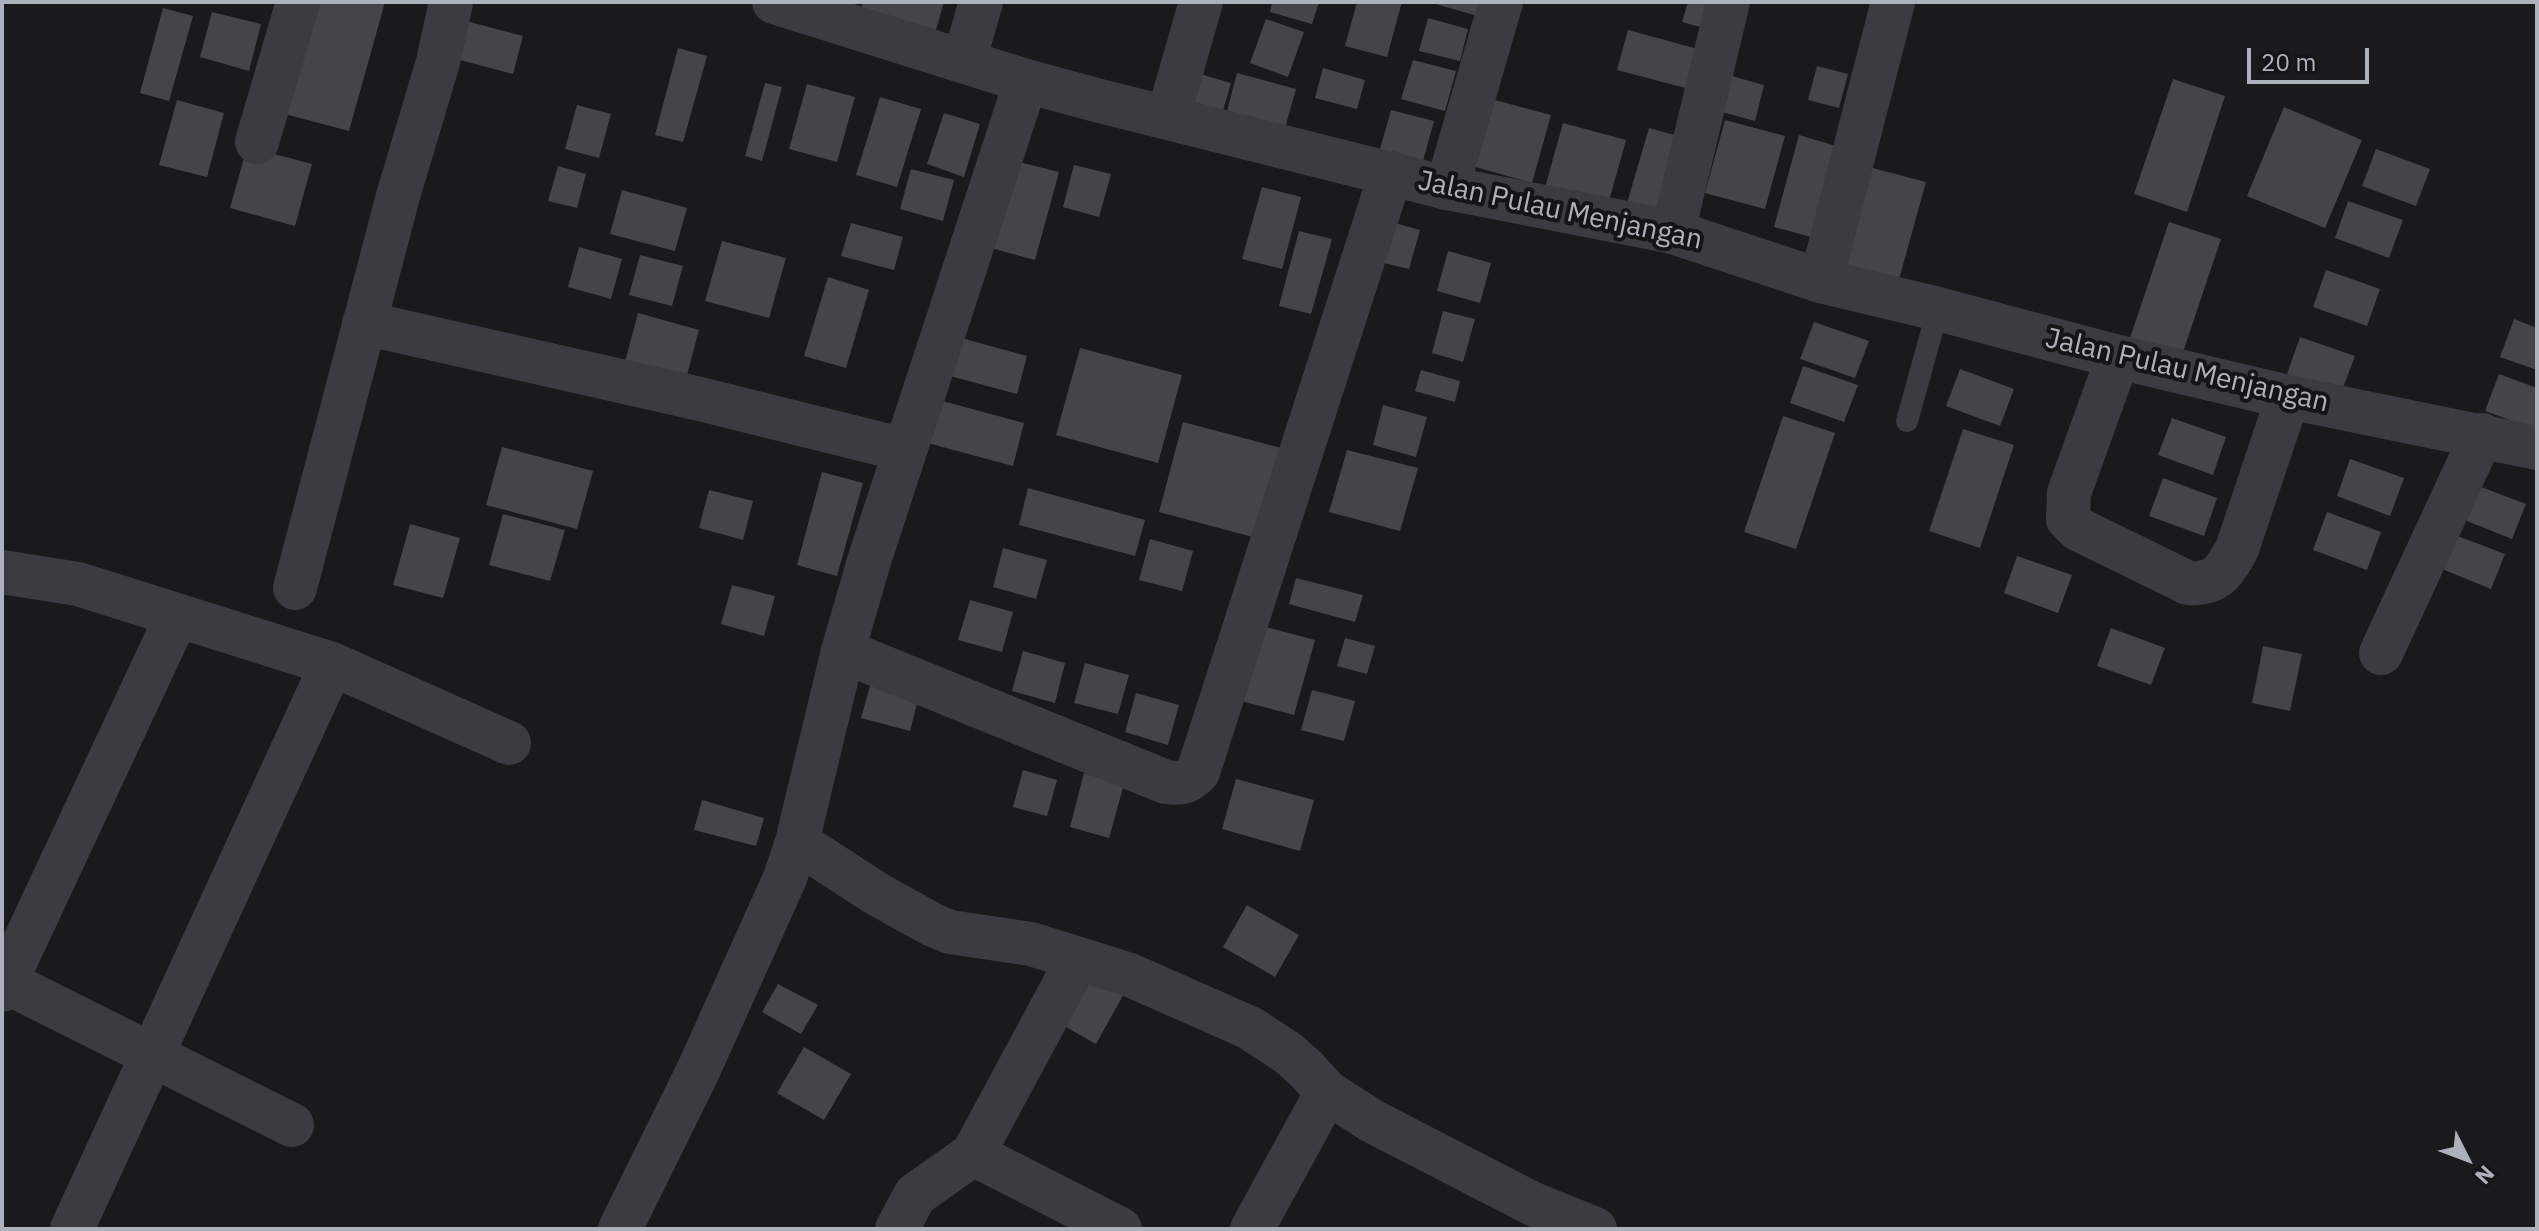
<!DOCTYPE html>
<style>
body{margin:0}
#map{position:relative;width:2539px;height:1231px;overflow:hidden;background:#1a1a1c;font-family:"IBM Plex Sans",sans-serif}
canvas{display:block}
.frame{position:absolute;inset:0;border:4px solid #adb1bc;pointer-events:none}
.north{position:absolute;left:2427px;top:1119px;width:80px;height:80px;-webkit-text-stroke:6px #151517;paint-order:stroke;rotate:132deg;font-size:22px;font-weight:700;line-height:32px;text-align:center;color:#adb1bc}
.north::after{content:'';display:block;margin:auto;width:28px;height:36px;background:#adb1bc;clip-path:polygon(50% 0,100% 100%,50% 72%,0 100%)}
.scale{position:absolute;left:2247px;top:48px;width:122px;height:36px;box-sizing:border-box;border:4px solid #adb1bc;border-top:0;padding-left:10px;font-size:24px;line-height:28px;white-space:nowrap;color:#adb1bc;-webkit-text-stroke:6px #151517;paint-order:stroke}
</style>
<div id="map">
<canvas width="2539" height="1231"></canvas>
<div class="frame"></div>
<div class="north">N</div>
<div class="scale">20 m</div>
</div>
<script>
const g = document.querySelector('canvas').getContext('2d');
g.lineJoin = 'round';
function paint(path, color) { g.fillStyle = color; g.fill(path, 'evenodd'); }
function trace(path, color, width, dash) { g.strokeStyle = color; g.lineWidth = width; g.lineCap = dash ? 'butt' : 'round'; g.setLineDash(dash || []); g.stroke(path); }
function label(font, color, halo, rows, align = 'center') {
  g.font = font + ' "IBM Plex Sans",sans-serif'; g.lineWidth = 8; g.setLineDash([]); g.textBaseline = 'middle'; g.strokeStyle = halo; g.fillStyle = color; for (const [text, x, y, turn = 0] of rows) {
    g.save(); g.translate(x, y); g.rotate((+turn || 0) * Math.PI / 180); g.textAlign = isNaN(turn) ? turn : align; if (halo) g.strokeText(text, 0, 0); g.fillText(text, 0, 0); g.restore();
  }
}
const building = new Path2D(`
 M312,2H385L349,131L281,113Z
 M863,2H944L936,30L860,11Z
 M1272,2H1319L1312,24L1270,12Z
 M1357,2H1402L1387,57L1345,46Z
 M1429,2H1485L1481,17Z
 M1688,2H1718L1711,30L1682,22Z
 M163,8L193,16L169,101L140,93Z
 M212,12L261,24L249,71L200,57Z
 M1428,18L1468,29L1460,61L1419,51Z
 M1266,19L1304,32L1288,77L1250,63Z
 M466,21L523,36L513,74L456,59Z
 M1628,30L1709,52L1697,91L1617,70Z
 M678,48L707,56L683,142L655,135Z
 M1413,60L1456,71L1445,111L1401,99Z
 M1817,66L1848,74L1839,108L1808,100Z
 M1323,68L1365,80L1357,109L1315,98Z
 M1237,73L1296,89L1283,135L1225,119Z
 M1200,74L1231,83L1222,114L1192,106Z
 M1728,75L1764,85L1755,121L1718,111Z
 M2173,79L2225,96L2187,212L2134,194Z
 M765,83L782,87L762,161L745,156Z
 M807,84L855,97L837,162L789,149Z
 M880,97L921,109L897,187L856,175Z
 M1491,99L1551,115L1532,183L1472,166Z
 M177,100L224,113L207,177L159,165Z
 M577,105L611,114L599,158L565,149Z
 M2284,107L2362,140L2325,228L2247,196Z
 M1391,110L1434,121L1423,161L1380,149Z
 M944,113L980,124L964,177L927,164Z
 M1725,120L1785,136L1765,209L1705,193Z
 M1563,123L1626,140L1607,208L1544,191Z
 M1649,128L1682,137L1661,212L1627,203Z
 M1799,135L1836,146L1811,237L1774,227Z
 M247,147L312,164L295,226L230,208Z
 M2376,149L2430,169L2416,206L2362,186Z
 M1007,159L1059,172L1035,260L983,246Z
 M1074,165L1111,174L1099,217L1063,207Z
 M1861,165L1926,182L1898,283L1833,265Z
 M558,166L586,174L577,208L548,201Z
 M911,169L954,180L943,221L900,209Z
 M1262,187L1301,197L1282,269L1242,259Z
 M622,190L687,208L675,251L610,234Z
 M2348,201L2403,220L2389,258L2335,238Z
 M2169,222L2221,239L2182,355L2130,338Z
 M851,223L903,237L894,270L841,256Z
 M1395,223L1420,230L1409,269L1384,263Z
 M1299,231L1332,239L1311,314L1279,306Z
 M722,241L786,258L769,318L705,301Z
 M579,247L622,259L611,299L568,287Z
 M1448,251L1491,263L1480,303L1437,291Z
 M640,255L683,266L672,306L629,295Z
 M2326,270L2380,289L2367,326L2313,307Z
 M828,277L869,290L846,368L804,356Z
 M1443,311L1475,319L1463,362L1432,353Z
 M638,313L699,330L683,390L622,373Z
 M2514,319L2537,328V370L2500,357Z
 M1814,322L1869,341L1855,378L1800,359Z
 M2300,337L2355,356L2341,393L2287,374Z
 M961,338L1027,356L1017,394L950,376Z
 M1080,348L1182,375L1158,463L1056,435Z
 M1803,366L1858,385L1844,422L1790,403Z
 M1960,369L2014,389L2000,426L1946,406Z
 M1421,370L1460,381L1455,402L1415,391Z
 M2499,374L2537,388V430L2485,411Z
 M935,399L1024,423L1013,466L924,442Z
 M1383,405L1427,417L1416,457L1373,445Z
 M1783,416L1835,433L1796,549L1744,532Z
 M2172,418L2226,437L2213,475L2158,455Z
 M1183,422L1285,449L1260,539L1159,512Z
 M1963,429L2014,445L1980,548L1929,531Z
 M502,447L593,471L577,529L486,505Z
 M1347,450L1418,468L1400,531L1329,512Z
 M2350,459L2404,478L2390,516L2337,496Z
 M822,472L863,483L837,576L797,565Z
 M2163,478L2217,498L2204,536L2149,516Z
 M2476,485L2526,504L2512,539L2462,519Z
 M1028,488L1145,520L1135,556L1019,525Z
 M709,490L753,501L743,540L699,528Z
 M2327,512L2381,532L2367,570L2313,550Z
 M503,514L565,530L550,581L489,565Z
 M410,524L460,538L443,598L393,585Z
 M2455,535L2505,554L2491,589L2442,569Z
 M1150,539L1193,551L1182,591L1139,580Z
 M1003,548L1047,560L1036,599L993,587Z
 M2017,556L2072,575L2058,613L2004,593Z
 M1296,578L1363,595L1355,622L1289,604Z
 M732,585L775,596L764,636L721,624Z
 M970,600L1013,612L1002,652L958,640Z
 M1251,623L1315,640L1294,715L1230,698Z
 M2111,628L2165,648L2151,685L2097,666Z
 M1345,638L1375,646L1367,674L1337,666Z
 M2263,646L2302,654L2290,711L2252,703Z
 M1023,651L1065,663L1055,703L1012,691Z
 M1085,663L1129,675L1118,714L1074,703Z
 M873,675L921,688L910,731L861,718Z
 M1312,690L1355,701L1344,741L1301,730Z
 M1136,693L1179,705L1168,745L1125,732Z
 M1023,770L1057,780L1047,816L1013,807Z
 M1084,773L1124,784L1109,838L1070,827Z
 M1236,779L1314,800L1300,851L1222,829Z
 M702,800L764,818L756,846L694,830Z
 M1247,905L1299,935L1275,977L1223,947Z
 M1090,970L1126,990L1096,1044L1059,1023Z
 M778,984L818,1005L801,1034L762,1012Z
 M804,1047L851,1074L824,1120L777,1093Z`);
const service = new Path2D(`
 M1907,421L1938,309`);
const minor = new Path2D(`
 M964,61L981,2
 M1168,117L1201,2
 M257,142L298,2
 M1447,188L1501,2
 M1673,232L1728,2
 M1821,281L1893,2
 M364,323L700,399L905,450
 M2118,357L2069,493L2068,519L2078,529L2188,583C2217,585 2224,572 2237,549L2288,397
 M2,572L78,584L332,664L509,743
 M295,588L398,196L438,62L451,2
 M843,651L1166,782C1180,784 1188,783 1198,772L1391,173
 M2381,653L2482,435
 M797,842L877,894L933,925L950,932L1031,944L1130,975L1250,1028L1288,1053L1306,1069L1327,1092L1372,1121L1533,1204L1595,1229
 M2,980L292,1125
 M2,990L177,616
 M973,1154L1120,1229
 M72,1229L332,664
 M620,1229L698,1071L785,878L797,842L843,651L869,561L1026,81
 M897,1229L915,1195L973,1154L1078,959
 M1252,1229L1327,1092`);
const tertiary = new Path2D(`
 M774,2L1026,81L1100,101L1447,188L1673,232L1821,281L1938,309L2118,357L2288,397L2537,448`);
const streetNames = [
 ["Jalan Pulau Menjangan",1560,211,12],
 ["Jalan Pulau Menjangan",2187,371,13]
];
paint(building, '#444549');
trace(service, '#3b3c41', 22);
trace(minor, '#3b3c41', 44);
trace(tertiary, '#3b3c41', 44);
label('28px', '#adb1bc', '#151517', streetNames);
</script>
